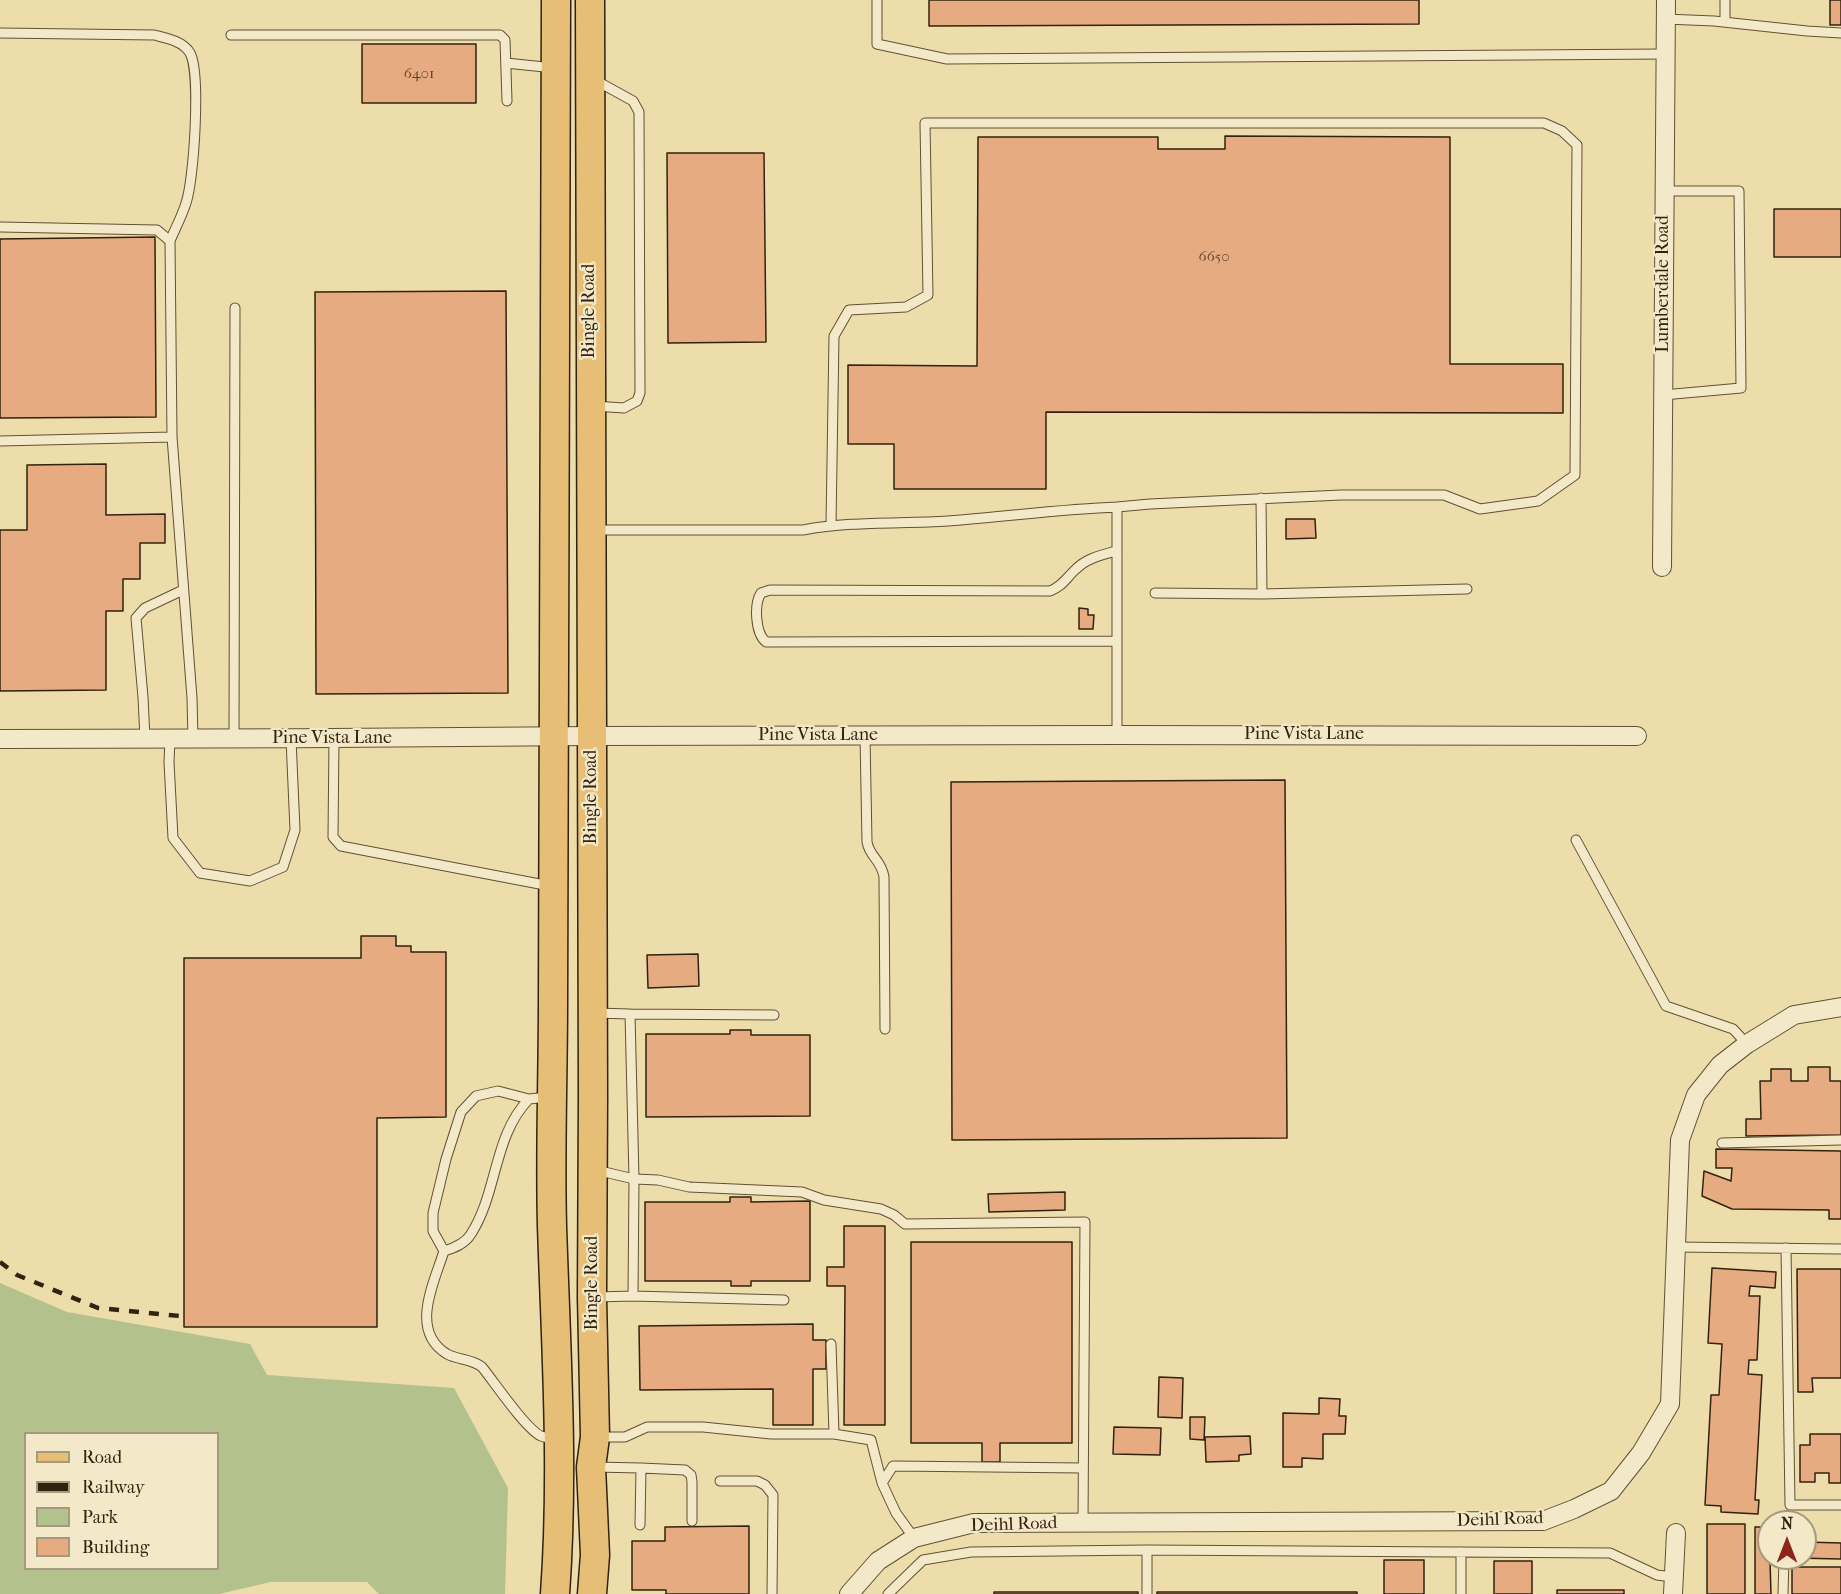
<!DOCTYPE html>
<style>
body{margin:0}
#map{position:relative;width:1841px;height:1594px;overflow:hidden;background:#ecddab;font-family:"IM FELL French Canon",serif}
canvas{display:block}
.legend{position:absolute;left:24px;top:1432px;width:195px;height:138px;box-sizing:border-box;background:#f3e9c8;border:2px solid #a6997e;margin:0;padding:8px 10px;list-style:none;font-size:18px;color:#32220f}
.legend li{display:flex;align-items:center;gap:12px;height:30px}
.legend b{width:30px;border:2px solid #a6997e}
.north{position:absolute;left:1757px;top:1510px;width:60px;height:60px;box-sizing:border-box;background:#f3e9c8;border:2px solid #a6997e;border-radius:50%;rotate:0deg;font-size:16px;font-weight:700;line-height:24px;text-align:center;color:#32220f}
.north::after{content:'';display:block;margin:auto;width:21px;height:27px;background:#8f2418;clip-path:polygon(50% 0,100% 100%,50% 72%,0 100%)}
</style>
<div id="map">
<canvas width="1841" height="1594"></canvas>
<ul class="legend">
<li><b style="height:8px;background:#e6be76"></b>Road</li>
<li><b style="height:8px;background:#32220f"></b>Railway</li>
<li><b style="height:16px;background:#b3c28c"></b>Park</li>
<li><b style="height:16px;background:#e6ab80"></b>Building</li>
</ul>
<div class="north">N</div>
</div>
<script>
const g = document.querySelector('canvas').getContext('2d');
g.lineJoin = 'round';
function paint(path, color) { g.fillStyle = color; g.fill(path, 'evenodd'); }
function trace(path, color, width, dash) { g.strokeStyle = color; g.lineWidth = width; g.lineCap = dash ? 'butt' : 'round'; g.setLineDash(dash || []); g.stroke(path); }
function label(font, color, halo, rows, align = 'center') {
  g.font = font + ' "IM FELL French Canon",serif'; g.lineWidth = 4.5; g.setLineDash([]); g.textBaseline = 'middle'; g.strokeStyle = halo; g.fillStyle = color; for (const [text, x, y, turn = 0] of rows) {
    g.save(); g.translate(x, y); g.rotate((+turn || 0) * Math.PI / 180); g.textAlign = isNaN(turn) ? turn : align; if (halo) g.strokeText(text, 0, 0); g.fillText(text, 0, 0); g.restore();
  }
}
const green = new Path2D(`
 M0,1283L67,1312L250,1344L267,1375L454,1388L508,1488L505,1594H379L367,1582H271L219,1594H0ZM26,1434H218V1568H26Z`);
const building = new Path2D(`
 M929,0H1419V24L929,26Z
 M1830,0H1841V25H1830Z
 M362,44H476V103H362Z
 M1225,136L1450,137V364H1563V413L1046,412V489H894V444H848V365L977,366L978,137H1158V149H1225Z
 M667,153H764L766,342L668,343Z
 M1774,209H1841V257H1774Z
 M155,237L156,417L0,418V239Z
 M506,291L508,693L316,694L315,292Z
 M106,464V515L165,514V543H140V579H123V611H106V690L0,691V530H27V465Z
 M1286,519H1315L1316,538L1286,539Z
 M1079,608L1088,609V615H1094L1093,629H1079Z
 M1285,780L1287,1138L952,1140L951,782Z
 M361,936H396V946H411V952H446V1117L377,1118V1327H184V958H361Z
 M698,954L699,986L648,988L647,955Z
 M730,1030H751V1035H810V1116L646,1117V1034H730Z
 M1808,1067H1830V1081H1841V1135L1746,1136V1119H1761L1760,1081H1771V1069H1791V1081H1808Z
 M1716,1149L1841,1151V1219H1829V1210L1732,1209L1702,1196L1704,1171L1731,1181L1732,1168H1716Z
 M1065,1192V1210L989,1212L988,1194Z
 M730,1197H751V1202L810,1201V1281H751V1286H731V1281H645V1202H730Z
 M844,1226H885V1425H844L845,1286H827V1267H844Z
 M911,1242H1072V1443H1000V1462H982V1443H911Z
 M1712,1268L1776,1272L1775,1288L1750,1286L1749,1296H1760L1757,1360H1749L1748,1374L1762,1375L1755,1500H1759L1758,1514L1721,1512V1506L1705,1505L1711,1395H1719L1722,1344L1708,1343Z
 M1797,1269H1841V1378H1812L1813,1392H1798Z
 M813,1324V1340H826V1369H813V1425H773V1389L640,1390L639,1326Z
 M1159,1377L1183,1378L1182,1418L1158,1417Z
 M1319,1398L1340,1399L1339,1416H1346L1345,1434H1323V1459L1302,1458V1467H1283V1413L1319,1414Z
 M1190,1417H1205L1204,1440L1190,1439Z
 M1114,1427L1161,1428L1160,1455L1113,1454Z
 M1810,1434H1841V1483H1829V1473H1815V1482H1800V1445H1810Z
 M1250,1436L1251,1454L1239,1455V1461L1206,1462L1205,1437Z
 M1707,1524H1745V1594H1707Z
 M749,1526V1594H666V1590H632V1541H665V1527Z
 M1755,1527H1769L1771,1594H1755Z
 M1805,1542L1841,1543V1559L1795,1558H1805Z
 M1384,1560H1424V1594H1384Z
 M1494,1561H1532V1594H1494Z
 M1792,1567H1841V1594H1792Z
 M1557,1590H1624V1594H1557Z
 M994,1592H1138V1594H994Z
 M1157,1592H1357V1594H1157Z`);
const service = new Path2D(`
 M877,0V44L947,59L1665,54
 M1725,0V22
 M1665,19L1714,21L1807,31L1841,33
 M0,33L154,35C166,38 183,41 190,53C201,73 194,180 186,203C182,216 175,229 170,241
 M231,35H500L505,40L507,101
 M506,63L554,68
 M0,227L157,230L170,241L172,437L192,698L193,739
 M1663,395L1741,388L1739,191H1664
 M594,406L624,408L637,401L640,393L639,112L633,101L595,80
 M0,441L172,437
 M1261,498L1262,594L1467,589
 M831,525L834,336L849,310L906,307L928,295L925,123H1544L1562,131L1577,145L1575,475L1538,501L1480,509L1444,495H1341L1150,504L1117,507
 M595,530H803C851,521 900,524 948,521C1005,517 1061,509 1117,507V735
 M1116,551C1102,555 1087,558 1076,569C1067,577 1062,587 1050,591L770,590L761,593C754,604 755,633 766,642L1116,641
 M1155,593L1262,594
 M865,736L867,842C870,858 881,859 884,877L885,1029
 M145,739L143,697L136,618L145,608L183,590
 M170,739L169,762L173,838L200,873L250,881L283,867L295,830L291,739
 M234,739L235,308
 M334,739L333,837L341,846L550,886
 M1576,840L1666,1006L1733,1029L1747,1044
 M595,1013L630,1014
 M774,1015L630,1014L634,1179L633,1296L784,1300
 M548,1097L529,1099C493,1136 498,1192 471,1234C465,1244 454,1248 444,1251C434,1283 409,1331 447,1354C458,1360 472,1359 482,1367C495,1383 525,1428 541,1436C546,1438 551,1438 556,1439
 M1722,1143L1841,1140
 M596,1170L634,1179L658,1180L689,1187L802,1192L824,1200L881,1209L894,1215L905,1224L1085,1222L1083,1523
 M1676,1247L1841,1249
 M1786,1248L1790,1505H1841
 M444,1251L433,1231V1213L446,1159L461,1112L476,1096L498,1091L529,1099
 M596,1297L633,1296
 M831,1344L834,1434
 M598,1437H625L647,1427H703L771,1434H834L871,1440L882,1483L896,1513L914,1538
 M594,1467L641,1468L640,1525
 M641,1468L685,1470L691,1475L692,1482V1521
 M720,1481H757L765,1485L773,1495L772,1594
 M882,1483L893,1466L1083,1468
 M1147,1550L1610,1553L1657,1575L1673,1577
 M1461,1552V1594
 M888,1594L923,1560L971,1552L1147,1550V1594
 M1783,1594L1784,1558`);
const minor = new Path2D(`
 M1662,567L1666,0
 M0,739C197,739 395,738 592,736C940,734 1289,735 1637,736
 M849,1594L878,1561L914,1538L974,1523L1543,1521L1574,1509L1611,1491L1641,1453L1670,1404L1680,1140L1696,1095L1720,1065L1747,1044L1794,1015L1841,1007
 M1673,1594L1676,1533`);
const primary = new Path2D(`
 M590,0L593,1096L592,1297L595,1437L591,1467L595,1555L592,1594
 M555,1594C564,1471 556,1349 552,1226C550,1151 553,1076 553,1001C551,668 556,334 556,0`);
const rail = new Path2D(`
 M0,1262L17,1275L98,1308L180,1316`);
const numberNames = [
 ["6401",419,74],
 ["6650",1214,257]
];
const streetNames = [
 ["Lumberdale Road",1664,284,-90],
 ["Bingle Road",590,311,-90],
 ["Pine Vista Lane",1304,735],
 ["Pine Vista Lane",818,736],
 ["Pine Vista Lane",332,739],
 ["Bingle Road",592,797,-90],
 ["Bingle Road",593,1283,-90],
 ["Deihl Road",1500,1520,-2],
 ["Deihl Road",1014,1525,-2]
];
paint(green, '#b3c28c');
paint(building, '#e6ab80');
trace(building, '#32220f', 1.5);
trace(service, '#605136', 11);
trace(minor, '#605136', 20);
trace(primary, '#32220f', 31);
trace(service, '#f3e9c8', 9);
trace(minor, '#f3e9c8', 18);
trace(primary, '#e6be76', 28);
trace(rail, '#32220f', 4.5, [10, 10]);
label('15px', '#5f442b', null, numberNames);
label('18px', '#32220f', '#f3e9c8', streetNames);
</script>
